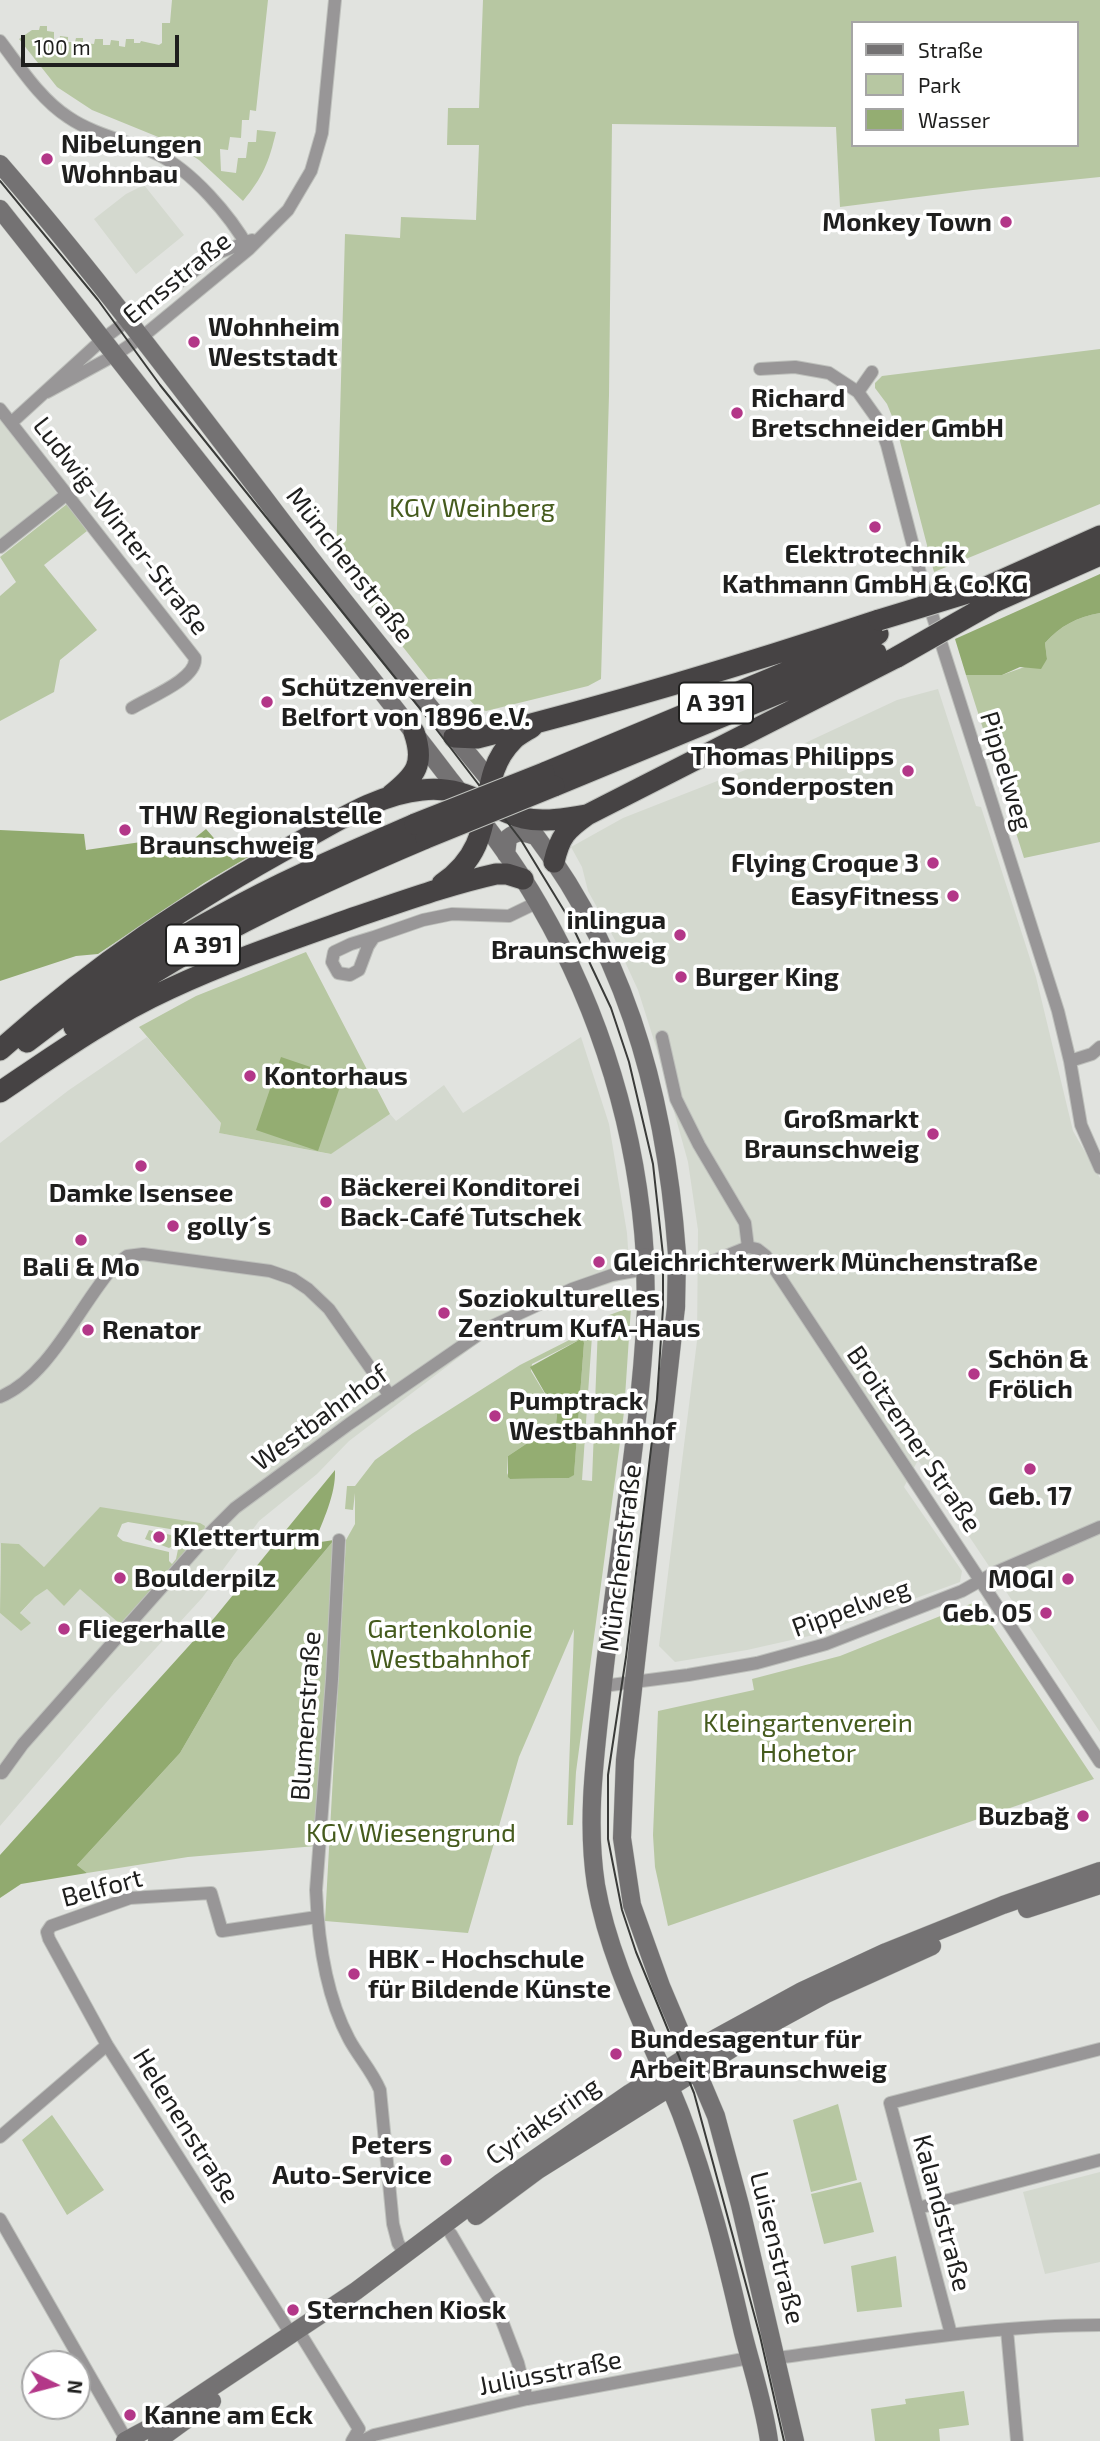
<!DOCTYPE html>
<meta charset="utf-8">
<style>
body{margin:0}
#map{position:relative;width:1100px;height:2441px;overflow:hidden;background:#e1e3df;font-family:"Exo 2",sans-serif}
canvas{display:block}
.legend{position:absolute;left:851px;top:21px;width:228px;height:126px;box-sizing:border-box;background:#fff;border:2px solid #a5a5a5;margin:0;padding:9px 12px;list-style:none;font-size:21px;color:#1f1f1e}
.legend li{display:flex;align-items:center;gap:14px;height:35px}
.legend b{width:35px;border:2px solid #a5a5a5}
.north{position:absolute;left:21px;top:2350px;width:70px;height:70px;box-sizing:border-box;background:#fff;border:2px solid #a5a5a5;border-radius:50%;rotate:96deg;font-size:19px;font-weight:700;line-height:28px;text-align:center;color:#1f1f1e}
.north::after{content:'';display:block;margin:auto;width:24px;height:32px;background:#b33788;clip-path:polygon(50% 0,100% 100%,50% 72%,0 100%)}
.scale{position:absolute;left:21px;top:35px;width:158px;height:32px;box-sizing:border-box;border:4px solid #1f1f1e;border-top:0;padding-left:9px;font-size:21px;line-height:24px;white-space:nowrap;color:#1f1f1e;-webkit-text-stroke:5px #fff;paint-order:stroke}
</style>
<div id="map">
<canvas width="1100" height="2441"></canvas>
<ul class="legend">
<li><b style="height:9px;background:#747273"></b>Straße</li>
<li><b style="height:19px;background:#b7c7a2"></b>Park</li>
<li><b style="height:19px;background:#94ad72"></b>Wasser</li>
</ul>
<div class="north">N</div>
<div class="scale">100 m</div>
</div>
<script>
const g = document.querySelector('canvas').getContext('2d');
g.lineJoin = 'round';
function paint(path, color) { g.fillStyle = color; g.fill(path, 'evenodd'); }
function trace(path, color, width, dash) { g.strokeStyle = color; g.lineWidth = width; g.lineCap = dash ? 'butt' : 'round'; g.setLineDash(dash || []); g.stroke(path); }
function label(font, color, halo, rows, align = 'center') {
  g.font = font + ' "Exo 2",sans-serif'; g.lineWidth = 7; g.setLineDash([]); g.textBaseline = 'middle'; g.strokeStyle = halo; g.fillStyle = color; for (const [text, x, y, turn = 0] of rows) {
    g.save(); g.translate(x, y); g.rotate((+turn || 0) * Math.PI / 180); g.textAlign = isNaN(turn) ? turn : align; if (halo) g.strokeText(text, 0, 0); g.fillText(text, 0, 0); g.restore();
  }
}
const built = new Path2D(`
 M144,185L184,235L136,274L94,219L126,194Z
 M0,419L58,495L0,540Z
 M938,689L976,806L981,807L1036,977L1073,1131L1100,1178V1732L918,1460L904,1487L962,1571L960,1582L818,1634L747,1650L675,1662L659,1646L697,1341L698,1230L688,1162L657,1050L638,990L615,940L588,891L582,867L571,847L623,818L758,765L897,700Z
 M147,1037L221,1123L219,1133L330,1154L390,1114L396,1121L444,1085L463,1113L581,1037L609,1124L627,1233L630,1278L576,1294L491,1333L349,1441L317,1474L259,1521L202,1598L111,1697L0,1826V1613L21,1631L20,1614L35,1597L47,1589L54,1596L80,1588L121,1623L204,1531L100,1508L44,1567L19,1544L1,1543L0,1570V1143L69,1090Z
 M1100,2172V2262L1045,2274L1023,2192Z`);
const green = new Path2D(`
 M172,0H268L256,111L250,110L249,120H242L241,138L230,137L228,150L220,149L221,171L236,173L238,158H246L248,142H256L257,130L276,132C269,162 263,177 243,201L199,160L173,143L92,110L57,87L19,39L32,30H39L40,26H47V31L54,32V40L59,41L60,36L68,37V42H75L76,38H83V43L94,44L95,39H103V45H110L111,40L119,41V46L125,47L126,39H134V43H140L141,41L159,45L162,43V23H170Z
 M483,0H1100V177L973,190L840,207L836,127L612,124L609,395L601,679L588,686L486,711C459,703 469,671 429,680L336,562L345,234L400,238L401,217L476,220L479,145H447L448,108H479ZM853,23H1077V145H853Z
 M1100,349V504L934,572L896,426L887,404L875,388V383L882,376Z
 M67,504L87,531L44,565L97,630L60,660L54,692L0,721V596L16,582L0,557Z
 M1100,613V842L1024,858L966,675H1002L1047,659L1045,643C1060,626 1077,617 1100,613Z
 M306,952L390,1114L331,1154L219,1133L221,1123L139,1027L196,996Z
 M631,1307L624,1412L576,1772L573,1825H567L574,1629L519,1757L468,1933L325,1921L346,1540L355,1524V1493L353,1510L345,1509L347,1486H355L375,1460L413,1433L520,1365L587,1331L592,1336L582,1480L592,1481L598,1326L604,1317ZM581,1339L584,1343L574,1474L569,1478L510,1479L507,1473L508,1456L556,1424L557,1414L531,1371L532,1364Z
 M100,1507L200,1523L205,1526L204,1531L120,1624L80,1589L64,1606L47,1589L35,1597L20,1613L31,1623L21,1631L0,1613L1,1543L19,1544L44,1567ZM128,1522L176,1530L181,1535L176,1559L172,1564L169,1561V1552L123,1541L117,1536L122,1524Z
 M149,1530L171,1535L175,1540V1545L169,1548L145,1539Z
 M334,1540L316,1846L188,1857L87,1873L77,1865L180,1753L234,1660Z
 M973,1603L979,1606L1094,1779L668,1926L655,1867L653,1835L658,1711L754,1690L752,1679L840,1656Z
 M838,2104L857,2180L811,2192L793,2120Z
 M52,2115L104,2190L67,2215L22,2140Z
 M861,2182L874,2232L824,2244L811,2194Z
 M896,2256L902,2307L857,2312L851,2266Z
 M964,2391L969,2425L939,2429L940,2441H875L871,2409L906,2404L905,2399Z`);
const forest = new Path2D(`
 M1100,574V613C1077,617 1060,626 1045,643L1047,659L1041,669L1020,667L1002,675H966L955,639Z
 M206,829L233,860L282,837L204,883L98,954L76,956L0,981V830L84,834L86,850L141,842L170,858Z
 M335,1470C336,1494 323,1521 314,1543L334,1540L234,1660L180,1753L77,1865L87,1873L21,1884L0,1898V1855L215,1617Z`);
const water = new Path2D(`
 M281,1057L343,1078L318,1151L256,1130Z
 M579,1340H583L584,1343L574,1475L569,1478L510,1479L508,1477V1456L556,1424L557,1414L530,1367Z`);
const street = new Path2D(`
 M0,41C20,67 40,99 68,117C94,135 128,141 157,154C192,171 230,215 249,249
 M760,369L795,367L829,373L858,392L878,420L887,445L925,592L1058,1011L1070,1061L1081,1125L1100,1168
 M47,392L115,355L142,337L249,249L288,210L311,171L322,133L335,0
 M858,392L872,372
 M0,409L195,658C197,679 150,697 132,708
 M11,423L103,339L218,253L252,240
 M0,547L67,494
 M374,937L351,944L334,952L332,962L338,973L350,975L359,970L368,946L374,937L423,920L452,914L509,916L538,902
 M662,1037L676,1099L699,1145L745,1223L748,1247
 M1070,1061L1092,1054L1100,1047
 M0,1397C50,1376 79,1306 114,1266L127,1256L143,1254L270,1271L293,1279L308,1289L329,1309L390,1396
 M339,1540L332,1679L316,1890C318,1940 325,1994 349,2039C358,2056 372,2071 380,2090L393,2224L398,2243L406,2255
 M603,1686L688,1675L757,1663L826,1644L962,1591L994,1573L1100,1527
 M2,1773L23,1744L209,1534L235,1508L349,1424L488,1328L572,1289L612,1275L668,1265L711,1262L748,1247L757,1249L766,1256L1100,1762
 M0,2137L107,2045
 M918,2208L1100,2160
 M0,2219L127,2441
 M451,2234L502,2321L518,2363L527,2399
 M298,2330L359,2429L352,2441
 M1007,2330L1017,2441
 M291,2334L107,2045L49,1939L47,1932L51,1926L130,1898L211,1893L222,1931L317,1917
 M951,2334L890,2103L1100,2049
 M777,2358C884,2344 991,2325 1100,2325
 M362,2441L374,2435L527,2399L749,2358`);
const secondary = new Path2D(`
 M0,164C93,271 177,384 263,496C338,596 418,693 498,790
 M0,209C96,330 191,453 288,574C342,641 396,709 448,777C480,818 513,859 539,905C601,1012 638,1134 645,1257
 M516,811C623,939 665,1090 677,1254
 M506,854L508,838C518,830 523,832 535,836
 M676,1307L625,1760L622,1838L632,1905L661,1986L716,2116L740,2205L795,2441
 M646,1310C640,1438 615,1565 602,1693C595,1757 586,1820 596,1885C610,1965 651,2039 681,2114C708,2186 726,2259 743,2333C752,2369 764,2404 769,2441
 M1027,1909L1100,1885
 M476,2216L538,2170L771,2024L826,1994L932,1946
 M125,2441L155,2425L356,2291L500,2183L630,2093L716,2038L802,1991L886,1952L1003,1905L1100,1871
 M157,2441L212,2401`);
const highway = new Path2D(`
 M984,588L1100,536
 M992,603L1100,555
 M454,737L477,738C613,704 747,664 879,620
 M544,773L878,634
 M554,786L876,653
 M391,795C416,775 425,764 414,732
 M554,862C560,836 566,830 587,815L897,657
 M442,884C506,840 470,783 513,740C518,735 526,731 532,727
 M74,1027C181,947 303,890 426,838
 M27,1042C89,994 156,950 225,913C286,879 351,852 415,824
 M0,1050C95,965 189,902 301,841C339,820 379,794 422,790C465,785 487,808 523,818C544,823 566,818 587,815
 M0,1092C55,1055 108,1017 169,989C229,961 291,940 353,918C401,902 447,885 496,874H507L523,879`);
const tram = new Path2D(`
 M0,181L98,300L160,385L430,721L521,840L568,917L611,1008L629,1062L653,1164L663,1255V1308L657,1399L626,1657L608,1775V1839L622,1910L636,1952L694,2093L760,2336L784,2441`);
const secondaryBridge = new Path2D(`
 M645,1257L646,1310
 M676,1307L677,1254`);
const highwayBridge = new Path2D(`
 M879,620L984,588
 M897,657L992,603
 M415,824L544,773
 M426,838L554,786`);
const markers = [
 [47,159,7,"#b33788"],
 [1006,222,7,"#b33788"],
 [194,342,7,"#b33788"],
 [737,413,7,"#b33788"],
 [875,527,7,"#b33788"],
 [267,702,7,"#b33788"],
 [908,771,7,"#b33788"],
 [125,830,7,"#b33788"],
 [933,863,7,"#b33788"],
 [953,896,7,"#b33788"],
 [680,935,7,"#b33788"],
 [681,977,7,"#b33788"],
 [250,1076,7,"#b33788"],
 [933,1134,7,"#b33788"],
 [141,1166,7,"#b33788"],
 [326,1202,7,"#b33788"],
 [173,1226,7,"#b33788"],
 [81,1240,7,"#b33788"],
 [599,1262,7,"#b33788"],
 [444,1313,7,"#b33788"],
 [88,1330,7,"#b33788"],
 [974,1374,7,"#b33788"],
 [495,1416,7,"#b33788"],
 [1030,1469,7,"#b33788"],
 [159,1537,7,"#b33788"],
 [120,1578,7,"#b33788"],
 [1068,1579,7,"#b33788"],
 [1046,1613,7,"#b33788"],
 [64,1629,7,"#b33788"],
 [1083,1816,7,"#b33788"],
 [354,1974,7,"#b33788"],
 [616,2054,7,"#b33788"],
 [446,2160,7,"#b33788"],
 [293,2310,7,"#b33788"],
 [130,2415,7,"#b33788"]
];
const shields = [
 [716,703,74],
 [203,945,74]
];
const shieldNames = [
 ["A 391",716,703],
 ["A 391",203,945]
];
const poiNames = [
 ["Nibelungen",61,144],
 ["Wohnbau",61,174],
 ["Monkey Town",992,222,"right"],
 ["Wohnheim",208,327],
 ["Weststadt",208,357],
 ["Richard",751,398],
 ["Bretschneider GmbH",751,428],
 ["Elektrotechnik",875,554,"center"],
 ["Kathmann GmbH & Co.KG",875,584,"center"],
 ["Schützenverein",281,687],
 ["Belfort von 1896 e.V.",281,717],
 ["Thomas Philipps",894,756,"right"],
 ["Sonderposten",894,786,"right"],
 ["THW Regionalstelle",139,815],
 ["Braunschweig",139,845],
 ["Flying Croque 3",919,863,"right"],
 ["EasyFitness",939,896,"right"],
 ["inlingua",666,920,"right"],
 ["Braunschweig",666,950,"right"],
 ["Burger King",695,977],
 ["Kontorhaus",264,1076],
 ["Großmarkt",919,1119,"right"],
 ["Braunschweig",919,1149,"right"],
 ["Bäckerei Konditorei",340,1187],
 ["Back-Café Tutschek",340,1217],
 ["Damke Isensee",141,1193,"center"],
 ["golly´s",187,1226],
 ["Gleichrichterwerk Münchenstraße",613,1262],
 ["Bali & Mo",81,1267,"center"],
 ["Soziokulturelles",458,1298],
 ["Zentrum KufA-Haus",458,1328],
 ["Renator",102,1330],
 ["Schön &",988,1359],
 ["Frölich",988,1389],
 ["Pumptrack",509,1401],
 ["Westbahnhof",509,1431],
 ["Geb. 17",1030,1496,"center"],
 ["Kletterturm",173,1537],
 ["Boulderpilz",134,1578],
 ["MOGI",1054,1579,"right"],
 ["Geb. 05",1032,1613,"right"],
 ["Fliegerhalle",78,1629],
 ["Buzbağ",1069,1816,"right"],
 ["HBK - Hochschule",368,1959],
 ["für Bildende Künste",368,1989],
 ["Bundesagentur für",630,2039],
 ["Arbeit Braunschweig",630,2069],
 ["Peters",432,2145,"right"],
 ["Auto-Service",432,2175,"right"],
 ["Sternchen Kiosk",307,2310],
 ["Kanne am Eck",144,2415]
];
const streetNames = [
 ["Emsstraße",177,278,-39],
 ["Ludwig-Winter-Straße",121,526,52],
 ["Münchenstraße",350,565,52],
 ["Pippelweg",1006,771,73],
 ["Westbahnhof",320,1418,-36],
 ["Broitzemer Straße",914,1439,56],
 ["Münchenstraße",621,1558,-83],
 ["Pippelweg",851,1608,-20],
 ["Blumenstraße",306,1716,-86],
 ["Belfort",102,1888,-15],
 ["Cyriaksring",543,2121,-35],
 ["Helenenstraße",186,2126,58],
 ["Kalandstraße",942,2213,75],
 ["Luisenstraße",777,2248,76],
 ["Juliusstraße",550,2373,-11]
];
const parkNames = [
 ["KGV Weinberg",472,508],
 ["Gartenkolonie",450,1629],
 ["Westbahnhof",450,1659],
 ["Kleingartenverein",808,1723],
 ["Hohetor",808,1753],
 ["KGV Wiesengrund",411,1833]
];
paint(built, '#d4d9cf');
paint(green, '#b7c7a2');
paint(forest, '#91aa6f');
paint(water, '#94ad72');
trace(street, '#bec0bc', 14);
trace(secondary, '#bec0bc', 19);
trace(highway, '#bec0bc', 23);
trace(street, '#989697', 12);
trace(secondary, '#747273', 18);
trace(highway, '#464344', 21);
trace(tram, '#3a3b39', 2);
trace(secondaryBridge, '#bec0bc', 19, []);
trace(highwayBridge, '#bec0bc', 23, []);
trace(secondaryBridge, '#747273', 18);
trace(highwayBridge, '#464344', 21);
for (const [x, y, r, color] of markers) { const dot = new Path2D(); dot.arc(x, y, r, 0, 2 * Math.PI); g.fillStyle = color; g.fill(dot); trace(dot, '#fff', 2.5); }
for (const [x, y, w] of shields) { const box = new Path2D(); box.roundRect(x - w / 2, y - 20.5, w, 41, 5); g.fillStyle = '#fff'; g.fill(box); trace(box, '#1f1f1e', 2); }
label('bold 24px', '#1f1f1e', null, shieldNames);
label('bold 26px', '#1f1f1e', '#fff', poiNames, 'left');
label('26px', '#1f1f1e', '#fff', streetNames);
label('26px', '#455b1d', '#fff', parkNames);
</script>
